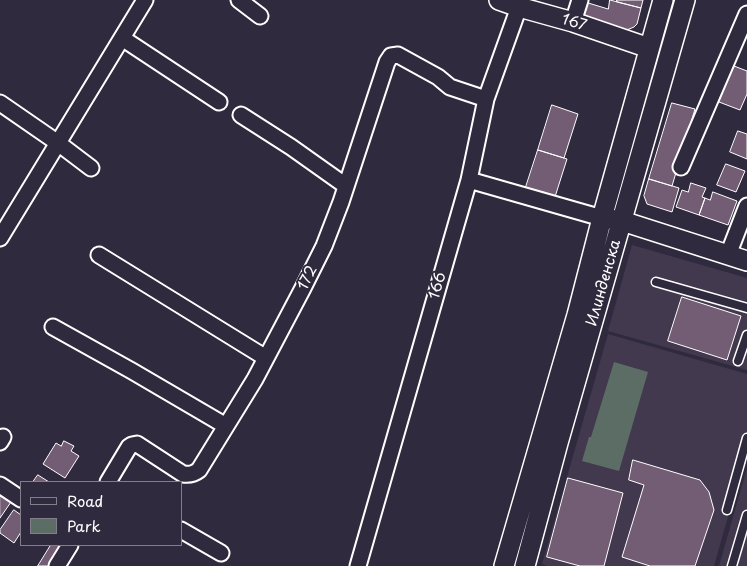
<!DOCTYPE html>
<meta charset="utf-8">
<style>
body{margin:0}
#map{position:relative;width:747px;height:566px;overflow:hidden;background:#2f2a3d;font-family:"Playpen Sans",sans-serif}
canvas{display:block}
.legend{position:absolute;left:20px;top:481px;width:162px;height:65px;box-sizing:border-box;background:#2f2a3d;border:1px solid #827f8b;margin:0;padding:6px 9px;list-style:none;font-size:15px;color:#fff}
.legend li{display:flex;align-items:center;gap:10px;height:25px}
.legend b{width:25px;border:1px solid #827f8b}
</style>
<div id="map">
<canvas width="747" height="566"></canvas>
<ul class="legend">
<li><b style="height:6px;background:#2f2a3d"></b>Road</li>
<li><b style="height:14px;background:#5b6d65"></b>Park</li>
</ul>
</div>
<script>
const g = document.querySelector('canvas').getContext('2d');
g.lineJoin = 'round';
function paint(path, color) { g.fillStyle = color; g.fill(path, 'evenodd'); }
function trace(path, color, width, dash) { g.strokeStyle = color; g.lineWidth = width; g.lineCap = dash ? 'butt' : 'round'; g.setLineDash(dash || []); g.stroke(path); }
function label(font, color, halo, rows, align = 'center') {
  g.font = font + ' "Playpen Sans",sans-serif'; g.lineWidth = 4; g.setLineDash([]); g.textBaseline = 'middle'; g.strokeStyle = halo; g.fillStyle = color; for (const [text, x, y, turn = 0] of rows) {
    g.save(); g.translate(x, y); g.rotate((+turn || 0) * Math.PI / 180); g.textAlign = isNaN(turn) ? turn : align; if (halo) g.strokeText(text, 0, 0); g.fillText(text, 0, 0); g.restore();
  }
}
const built = new Path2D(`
 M632,245L747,278V370L608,331Z
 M608,334L747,374V450L714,566H547L542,564Z
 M747,468V566H719Z`);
const green = new Path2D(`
 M614,362L648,372L619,471L582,461L589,437H591Z`);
const building = new Path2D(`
 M610,0L641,8L637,24L634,27L622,32L580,19L585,2L608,9Z
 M617,0H643L641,8L617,2Z
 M734,66L747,71V94L740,110L719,102Z
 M672,103L695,109L672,186L649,179Z
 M552,105L578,114L564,158L538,150Z
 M738,131L747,134V159L730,152Z
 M538,150L567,159L554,200L525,190Z
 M726,164L745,171L736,192L717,185Z
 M649,179L679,188L672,212L647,204L644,196Z
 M691,183L706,188L702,197L705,198L699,215L676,207L682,190L688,192Z
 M713,192L737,201L728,225L699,215L705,198L710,200Z
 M682,297L741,316L727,360L668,341Z
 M64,441L74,446L71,451L79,456L65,478L43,464L56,443L61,446Z
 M633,460L700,480L709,492L714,510L695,566H650L622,557L644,485L629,480Z
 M38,475L49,482H33Z
 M568,478L623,493L604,566H580L547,557Z
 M0,496L11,502L0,518Z
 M14,510L21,515V532L14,543L0,533V530Z
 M51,545H66L54,566H38Z`);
const service = new Path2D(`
 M656,282L747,308
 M738,361L747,335
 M727,510L747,438
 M732,566L747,515`);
const minor = new Path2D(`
 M239,0L260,16
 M573,22L580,0
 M122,38L219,102
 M0,103L58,143L91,168
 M241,115L291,147L346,186
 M681,167L747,14
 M469,180L602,218
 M0,238L145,0
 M99,255L266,358
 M728,255L747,206
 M53,327L132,371L226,426
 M0,442L3,437
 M108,482L129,447L132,445L137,444L183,474C190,475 194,474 199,470L255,379L303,288L324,246L341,202L387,62L391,56L398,55L438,77L450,87L486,99
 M0,485L21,499
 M181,530L221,553
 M57,566L70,545
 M358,566L469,180L486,99L519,7`);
const tertiary = new Path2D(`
 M499,0L519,7L573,22L649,48
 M610,219L622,221L747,261
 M504,566L577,315L602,218L663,0
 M525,566L558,443L685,0`);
const streetNames = [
 ["167",574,23,17],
 ["172",308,278,-64],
 ["Илинденска",604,283,-74],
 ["166",438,286,-74]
];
paint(built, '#43394e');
paint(green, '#5b6d65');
paint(building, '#725d74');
trace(building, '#fff', 1);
trace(service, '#fff', 11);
trace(minor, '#fff', 19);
trace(tertiary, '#fff', 22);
trace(service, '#2f2a3d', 8);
trace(minor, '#2f2a3d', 15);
trace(tertiary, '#2f2a3d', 19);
label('15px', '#fff', '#2f2a3d', streetNames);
</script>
